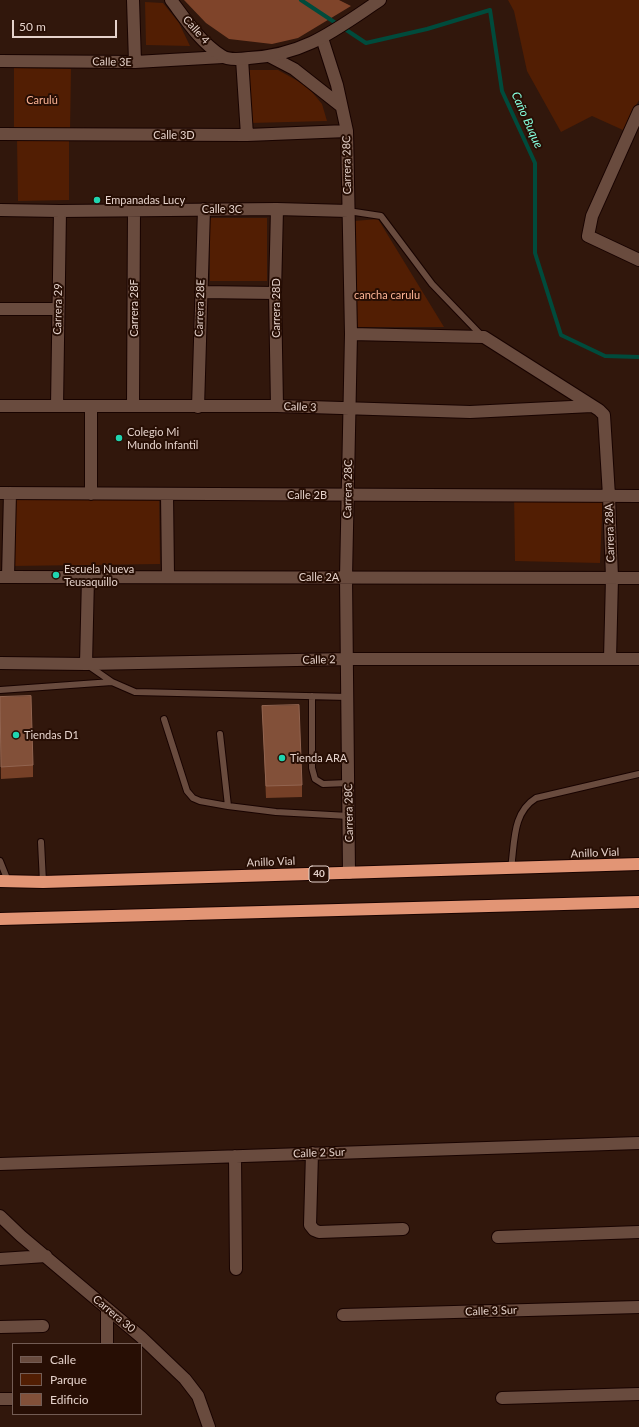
<!DOCTYPE html>
<meta charset="utf-8">
<style>
body{margin:0}
#map{position:relative;width:639px;height:1427px;overflow:hidden;background:#31170c;font-family:Lato,sans-serif}
canvas{display:block}
.legend{position:absolute;left:12px;top:1343px;width:130px;height:72px;box-sizing:border-box;background:#270e04;border:1px solid #735c54;margin:0;padding:5px 7px;list-style:none;font-size:12px;color:#e5d2cb}
.legend li{display:flex;align-items:center;gap:8px;height:20px}
.legend b{width:20px;border:1px solid #735c54}
.scale{position:absolute;left:12px;top:20px;width:105px;height:18px;box-sizing:border-box;border:2px solid #e5d2cb;border-top:0;padding-left:5px;font-size:12px;line-height:14px;white-space:nowrap;color:#e5d2cb;-webkit-text-stroke:3px #270e04;paint-order:stroke}
</style>
<div id="map">
<canvas width="639" height="1427"></canvas>
<ul class="legend">
<li><b style="height:5px;background:#694b3e"></b>Calle</li>
<li><b style="height:11px;background:#521e03"></b>Parque</li>
<li><b style="height:11px;background:#825039"></b>Edificio</li>
</ul>
<div class="scale">50 m</div>
</div>
<script>
const g = document.querySelector('canvas').getContext('2d');
g.lineJoin = 'round';
function paint(path, color) { g.fillStyle = color; g.fill(path, 'evenodd'); }
function trace(path, color, width, dash) { g.strokeStyle = color; g.lineWidth = width; g.lineCap = dash ? 'butt' : 'round'; g.setLineDash(dash || []); g.stroke(path); }
function label(font, color, halo, rows, align = 'center') {
  g.font = font + ' Lato,sans-serif'; g.lineWidth = 4; g.setLineDash([]); g.textBaseline = 'middle'; g.strokeStyle = halo; g.fillStyle = color; for (const [text, x, y, turn = 0] of rows) {
    g.save(); g.translate(x, y); g.rotate((+turn || 0) * Math.PI / 180); g.textAlign = isNaN(turn) ? turn : align; if (halo) g.strokeText(text, 0, 0); g.fillText(text, 0, 0); g.restore();
  }
}
const green = new Path2D(`
 M508,0H639V100L623,130L592,116L561,132L527,71L514,11Z
 M145,2L163,3L179,23L190,46L146,45Z
 M14,68L71,69L70,132L14,131Z
 M247,70H278L307,86L322,104L327,121L250,123Z
 M17,139L69,140V200L18,201Z
 M210,218H267V281H210Z
 M378,219L444,327H357L354,221Z
 M10,491L159,492L160,564L11,566Z
 M514,492H603L600,563L515,561Z`);
const forest = new Path2D(`
 M184,0H339L351,6L298,38L272,44L229,39L206,23Z`);
const stream = new Path2D(`
 M301,0L366,43L427,29L490,10L502,91L535,163V253L561,335L605,356L639,357`);
const lane = new Path2D(`
 M348,211L381,216L432,284L482,336
 M89,666L112,682L135,692L348,697
 M0,690L112,682
 M312,696V768L315,779L323,784L348,783
 M164,719L187,791L193,798L200,801L228,806L276,812L349,816
 M220,734L228,806
 M41,842L43,882
 M0,861L8,881
 M511,868C515,842 512,813 536,798L639,774`);
const street = new Path2D(`
 M133,0L135,62
 M322,38L337,85L347,131L351,334L346,577L349,873
 M271,57L294,69L341,106
 M242,59L247,135
 M0,61L135,62L223,57
 M639,111L592,216L588,236L639,260
 M0,134L247,135L347,131
 M0,210L60,211L277,209L348,211
 M201,292L275,293
 M0,309H58
 M351,334L484,337L599,410L604,415L609,496L612,578L610,659
 M0,406H277L470,412L592,406
 M57,406L60,211
 M133,406L134,210
 M277,406L275,293L277,209
 M198,407L204,209
 M0,493L639,496
 M91,494V406
 M167,494L168,576
 M0,577L639,578
 M8,577L10,493
 M0,663L86,664L348,659H639
 M86,664L88,577
 M312,1153L310,1225L314,1230L319,1232L403,1229
 M235,1156L236,1269
 M0,1164L639,1143
 M0,1216L21,1236L141,1337L185,1379L198,1396L209,1427
 M498,1237L639,1232
 M0,1259L46,1256
 M343,1315L639,1307
 M0,1327L43,1326
 M107,1344V1309
 M502,1398L639,1394
 M0,1399H13`);
const secondary = new Path2D(`
 M171,0C186,20 200,42 222,56C228,60 242,59 249,58C305,55 335,30 380,0`);
const highway = new Path2D(`
 M0,881L43,882L639,864
 M0,919L639,902`);
const wall = new Path2D(`
 M0,697L33,765V777L1,779Z
 M262,706L302,785V797L266,798Z`);
const building = new Path2D(`
 M31,696L33,765L1,767L0,697Z
 M299,705L302,785L266,786L262,706Z`);
const markers = [
 [97,200,4,"#20d5b0"],
 [119,438,4,"#20d5b0"],
 [56,575,4,"#20d5b0"],
 [16,735,4,"#20d5b0"],
 [282,758,4,"#20d5b0"]
];
const shields = [
 [319,874,20]
];
const shieldNames = [
 ["40",319,874]
];
const streetNames = [
 ["Calle 4",196,30,48],
 ["Calle 3E",112,62,1],
 ["Calle 3D",174,135],
 ["Carrera 28C",347,165,-91],
 ["Calle 3C",222,209],
 ["Carrera 28F",134,308,-90],
 ["Carrera 28E",200,308,-88],
 ["Carrera 28D",276,308,-90],
 ["Carrera 29",58,309,-89],
 ["Calle 3",300,407,2],
 ["Carrera 28C",348,489,-89],
 ["Calle 2B",307,495],
 ["Carrera 28A",610,533,-92],
 ["Calle 2A",319,577],
 ["Calle 2",319,660,-1],
 ["Carrera 28C",349,813,-91],
 ["Anillo Vial",595,853,-2],
 ["Anillo Vial",271,862,-2],
 ["Calle 2 Sur",319,1153,-2],
 ["Calle 3 Sur",491,1311,-2],
 ["Carrera 30",114,1314,40]
];
const parkNames = [
 ["Carulú",42,100],
 ["cancha carulu",387,295]
];
const poiNames = [
 ["Empanadas Lucy",105,200],
 ["Colegio Mi",127,432],
 ["Mundo Infantil",127,445],
 ["Escuela Nueva",64,569],
 ["Teusaquillo",64,582],
 ["Tiendas D1",24,735],
 ["Tienda ARA",290,758]
];
const waterNames = [
 ["Caño Buque",527,120,66]
];
paint(green, '#521e03');
paint(forest, '#7f442a');
trace(stream, '#004b3c', 4);
trace(lane, '#180300', 8);
trace(street, '#180300', 14);
trace(secondary, '#180300', 14);
trace(highway, '#180300', 14);
trace(lane, '#694b3e', 6);
trace(street, '#694b3e', 12);
trace(secondary, '#694b3e', 12);
trace(highway, '#e29575', 12);
paint(wall, '#764027');
paint(building, '#825039');
trace(building, '#926450', 1);
for (const [x, y, r, color] of markers) { const dot = new Path2D(); dot.arc(x, y, r, 0, 2 * Math.PI); g.fillStyle = color; g.fill(dot); trace(dot, '#270e04', 1.5); }
for (const [x, y, w] of shields) { const box = new Path2D(); box.roundRect(x - w / 2, y - 8, w, 16, 3); g.fillStyle = '#270e04'; g.fill(box); trace(box, '#e5d2cb', 1); }
label('bold 10px', '#e5d2cb', null, shieldNames);
label('11px', '#e5d2cb', '#270e04', streetNames);
label('11px', '#fdb495', '#270e04', parkNames);
label('11px', '#e5d2cb', '#270e04', poiNames, 'left');
label('italic 12px', '#84fddc', '#270e04', waterNames);
</script>
